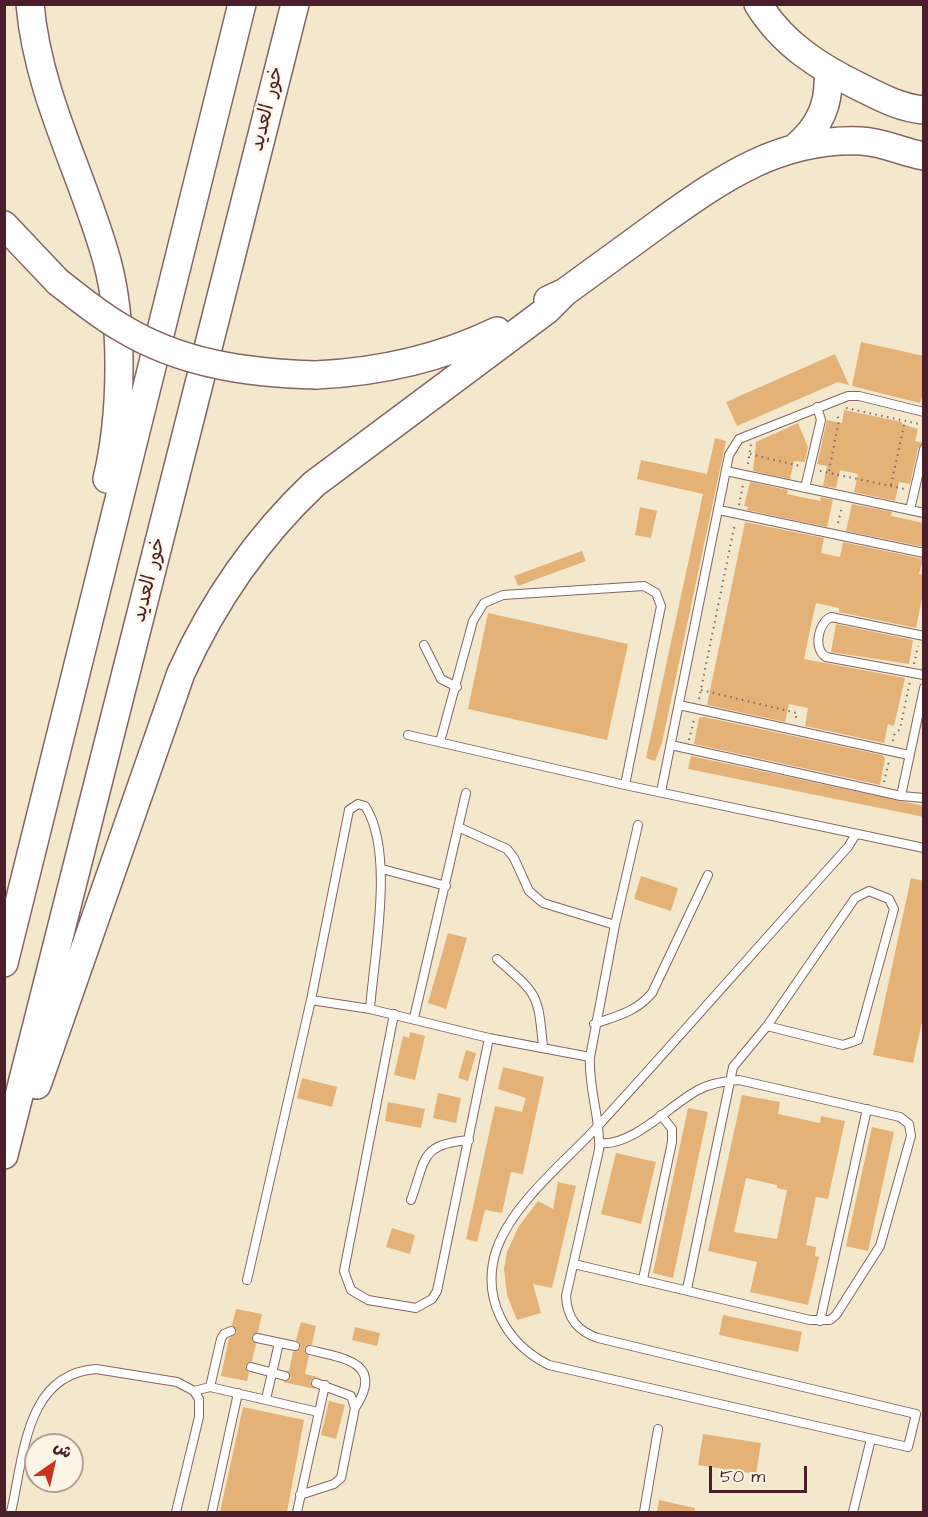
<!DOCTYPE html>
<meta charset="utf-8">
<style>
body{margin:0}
#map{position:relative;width:928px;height:1517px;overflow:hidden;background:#f3e8cc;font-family:"Architects Daughter","Playpen Sans Arabic",sans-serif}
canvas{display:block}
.frame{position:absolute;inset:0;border:6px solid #4a1f2b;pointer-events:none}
.north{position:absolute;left:24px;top:1433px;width:60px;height:60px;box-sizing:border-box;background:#fcf5e5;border:2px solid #b59f9b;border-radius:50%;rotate:34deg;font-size:16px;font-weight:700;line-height:24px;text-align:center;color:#4a1f2b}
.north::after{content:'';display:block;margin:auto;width:21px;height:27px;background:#c8321e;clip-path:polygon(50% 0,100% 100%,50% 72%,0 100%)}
.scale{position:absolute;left:709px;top:1466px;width:98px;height:27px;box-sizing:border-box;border:3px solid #4a1f2b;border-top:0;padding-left:8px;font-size:18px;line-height:21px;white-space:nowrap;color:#4a1f2b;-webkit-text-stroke:4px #fcf5e5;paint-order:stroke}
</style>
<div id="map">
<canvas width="928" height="1517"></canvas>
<div class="frame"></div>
<div class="north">ش</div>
<div class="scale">50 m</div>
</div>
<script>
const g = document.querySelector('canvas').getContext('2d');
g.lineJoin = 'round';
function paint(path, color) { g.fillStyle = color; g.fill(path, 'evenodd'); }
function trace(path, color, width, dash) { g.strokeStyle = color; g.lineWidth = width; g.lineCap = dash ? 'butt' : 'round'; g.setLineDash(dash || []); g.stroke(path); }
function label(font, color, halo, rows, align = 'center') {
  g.font = font + ' "Architects Daughter","Playpen Sans Arabic",sans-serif'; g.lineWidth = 5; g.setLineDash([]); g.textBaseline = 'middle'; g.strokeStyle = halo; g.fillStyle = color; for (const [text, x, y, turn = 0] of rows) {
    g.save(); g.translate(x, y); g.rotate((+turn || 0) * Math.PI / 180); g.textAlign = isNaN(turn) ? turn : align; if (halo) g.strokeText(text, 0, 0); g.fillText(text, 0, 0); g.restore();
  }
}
const building = new Path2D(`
 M861,342L924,356V391L920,403L852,386Z
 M835,354L849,385L838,382L737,426L726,402Z
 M844,410L902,422V424L918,429L915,441L924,443L918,448L910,484L899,482L895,501L854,492L858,474L840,470L836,488L823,486L827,466L817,464L827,420L842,423Z
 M798,423L808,447L805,462L794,461L790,479L753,471L756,442Z
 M715,438L726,441L662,743L655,761L646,758L703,494L637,479L641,460L707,474Z
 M750,482L788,490L787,494L820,501L821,497L833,500L827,527L747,510L748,507L744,506Z
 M852,504L892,512L891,516L924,523V547L846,531Z
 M640,507L657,511L651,538L635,535Z
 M745,522L824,538L821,553L840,557L843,542L923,559L919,574L924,575V589L916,628L839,612V608L816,603L811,625L804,659L905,678L894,726L888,724L884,743L805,726L808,708L789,704L785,722L707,705Z
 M582,551L586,561L518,586L514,576Z
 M488,613L628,644L607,740L468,709Z
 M836,624L913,640L909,664L831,652Z
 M704,717L882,755L885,758L880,785L694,744L699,718Z
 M691,756L924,806V817L688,769Z
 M641,876L678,888L671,911L634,899Z
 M911,878L924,881V1013L913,1063L873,1055Z
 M448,933L467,938L446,1009L428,1003Z
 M410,1032L425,1036L415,1080L394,1075L403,1036L409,1038Z
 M466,1050L476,1053L468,1081L458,1078Z
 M503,1067L544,1077L523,1174L511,1172L502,1213L485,1210L477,1242L466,1239L495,1106L522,1112L526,1098L498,1089Z
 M302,1078L337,1087L332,1107L297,1098Z
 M438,1093L461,1098L456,1123L433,1118Z
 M742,1095L780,1102L778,1114L820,1123L821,1116L845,1121L828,1199L816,1197L806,1245L816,1247L815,1256L819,1257L808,1305L750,1292L757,1262L708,1251ZM746,1178L777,1185V1188L787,1190L777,1239L734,1232Z
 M388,1102L425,1109L421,1128L385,1121Z
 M688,1108L708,1112L673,1278L653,1273Z
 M872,1127L894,1132L868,1251L846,1246Z
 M616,1153L656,1162L641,1224L601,1214Z
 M558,1182L576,1186L552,1288L533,1284L541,1313L517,1320L507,1295L504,1269L507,1252L519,1226L538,1201L553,1209Z
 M392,1228L415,1235L410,1254L386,1247Z
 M236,1309L262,1314L258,1332L251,1336L256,1344L252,1361L245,1366L249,1373L247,1381L221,1376L229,1338L237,1332L232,1325Z
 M723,1315L802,1332L798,1352L719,1335Z
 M301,1322L316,1326L312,1344L304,1349L309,1356L305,1374L318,1377L310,1381L315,1389L283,1382L291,1378L286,1370L289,1371L293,1352L301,1348L296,1340Z
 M355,1327L380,1333L377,1346L352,1340Z
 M329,1401L345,1405L336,1439L321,1435Z
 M243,1407L304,1420L287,1512H220Z
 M703,1434L761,1443L756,1474L698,1465Z
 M659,1500L695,1508L694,1512H657Z`);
const path = new Path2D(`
 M846,408L924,425
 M750,454L800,466
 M748,464L751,444
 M820,471L905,489
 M829,471L839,420L836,413
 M891,485L905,421
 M739,505L743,485
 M838,523L842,506
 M914,664L918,646
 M701,690L797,713L795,721
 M699,699L735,523
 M689,740L694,720
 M893,741L894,735L900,729L910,681
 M884,782L889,761`);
const lane = new Path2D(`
 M726,471L924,513
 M805,488L821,420L817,407
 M719,510L924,553
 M910,510L924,449
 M924,636L831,617C818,623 813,649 826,657L924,675
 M424,645L441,679L457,687
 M679,705L909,755
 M408,735L625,785L924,848
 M440,742L473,621L484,603L503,595L644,586L656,593L661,606L625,785
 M671,745L901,796L924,798
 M661,792L729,455L739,439L848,396H859L924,412
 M901,796L924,688
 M638,825L615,925L590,1057C588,1088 601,1119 599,1150L566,1296C567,1318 577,1331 598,1338L916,1414L908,1447L549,1365C505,1343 480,1297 497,1248C514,1202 566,1161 598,1126C682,1034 764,940 848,847L856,834
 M458,827L507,849L514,858L529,891L543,903L615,925
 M382,869L446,886
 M497,959C538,995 538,993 543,1047
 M311,1000L370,1009L489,1038L590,1057
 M394,1014L344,1271L351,1290L368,1300L416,1308L432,1299L437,1291L489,1038
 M414,1018L466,793
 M594,1024C617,1016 636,1012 652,993L708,875
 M411,1200C426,1159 420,1144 469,1140
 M574,1264L810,1320H830L836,1315L880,1246L911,1136L909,1124L900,1117L739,1080C725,1081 711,1083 698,1090C670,1105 632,1147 600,1143
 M643,1279L672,1142V1129L661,1115
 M247,1280L311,1000L349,810L358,804L365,806C395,851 374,955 370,1009
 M687,1289L733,1067L767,1026L855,898L869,891L889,899L894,909L858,1040L843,1045L767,1026
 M820,1321L867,1109
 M257,1338L295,1346
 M251,1367L285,1376
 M316,1383L351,1396L355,1408
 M210,1387L221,1339L224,1334L231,1331
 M194,1391L210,1387L318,1412
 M266,1399L279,1343
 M300,1495L334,1484L341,1478L355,1408C385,1363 344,1358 310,1350
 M11,1512C24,1457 25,1374 96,1369L177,1382L194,1391L199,1399V1417L176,1512
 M212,1512L238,1393
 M297,1512L325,1385
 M644,1512L658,1429
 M853,1512L871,1439`);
const highway = new Path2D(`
 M30,4C38,96 83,174 107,261C124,324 122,416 107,479
 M758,4C783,45 821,68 862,88C882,98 901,108 924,110
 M796,147C820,126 830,104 828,72
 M4,225L58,282
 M548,300L565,292C597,269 629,245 661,222C724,177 780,138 861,141C883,142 902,152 924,156
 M316,375C381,372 439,359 497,331
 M4,963L242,4
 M37,1085L181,673C214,600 256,539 314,484L547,310L565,292
 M4,1155L295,4`);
const highwayBridge = new Path2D(`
 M58,282C79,298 99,315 122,328C181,364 248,373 316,375`);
const streetNames = [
 ["خور العديد",268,109,-76],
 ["خور العديد",150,580,-76]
];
paint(building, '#e4b276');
trace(lane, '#856563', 10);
trace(highway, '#856563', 30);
trace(path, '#856563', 2, [1.5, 4.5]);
trace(lane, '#fff', 8);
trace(highway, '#fff', 27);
trace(highwayBridge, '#856563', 30, []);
trace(highwayBridge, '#fff', 27);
label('20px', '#4a1f2b', '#fcf5e5', streetNames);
</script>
